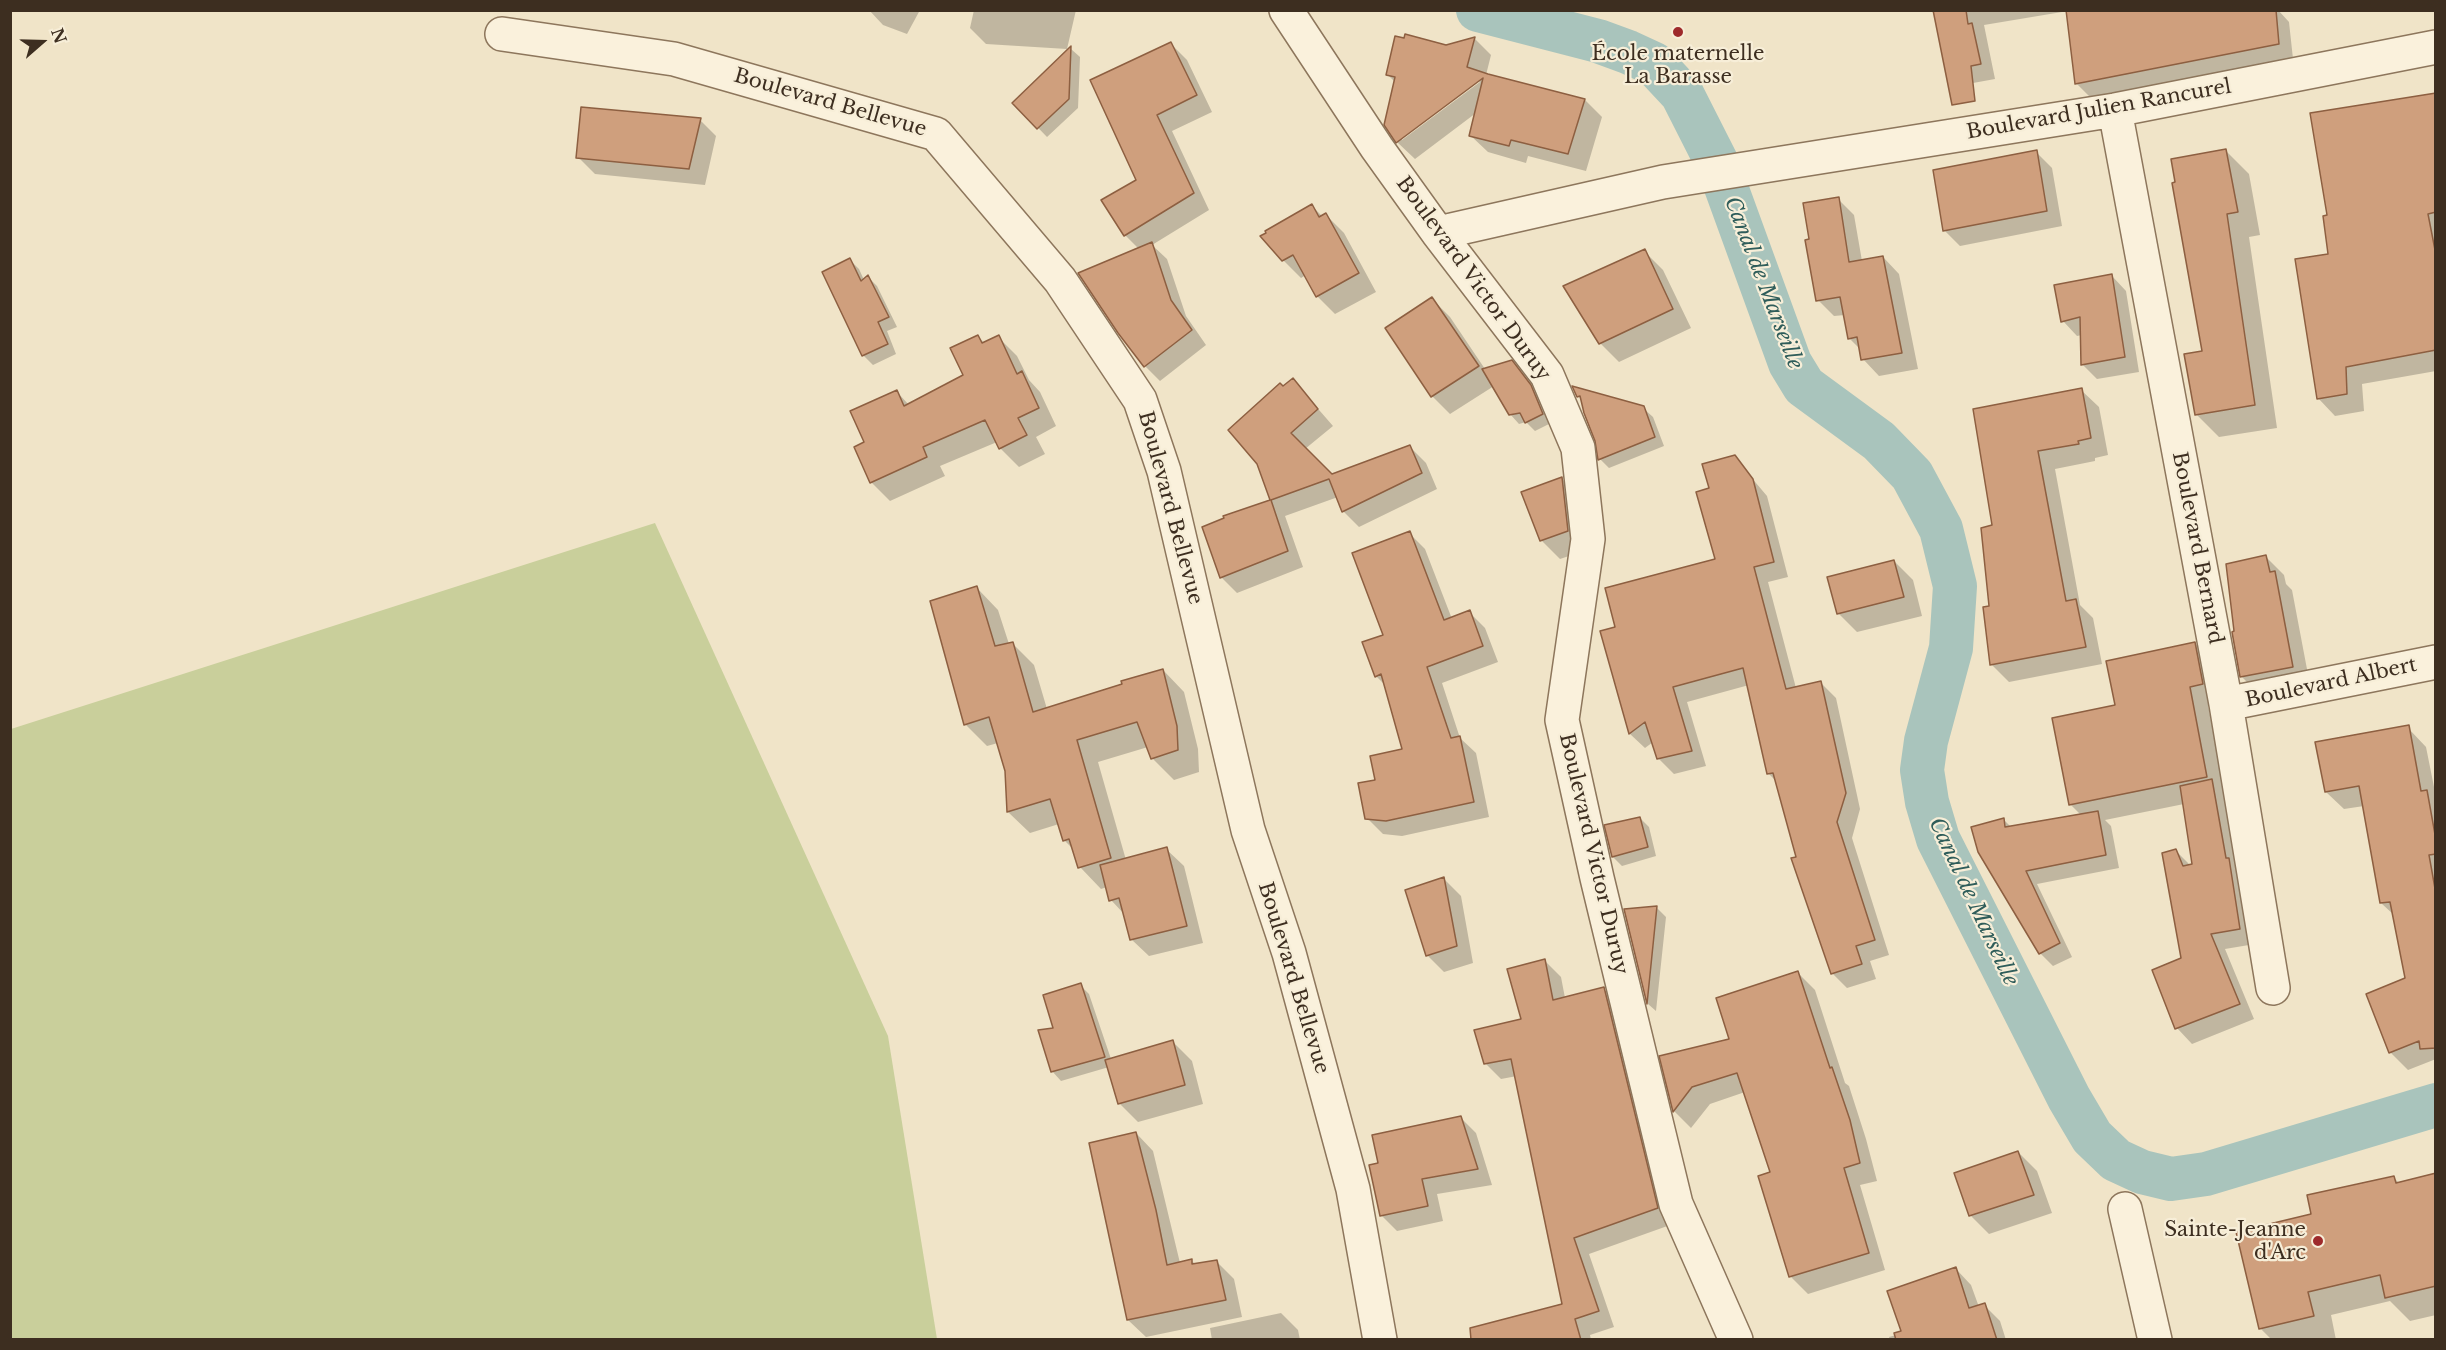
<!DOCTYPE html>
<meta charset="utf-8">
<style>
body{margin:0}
#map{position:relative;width:2446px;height:1350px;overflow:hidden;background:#f0e4c8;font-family:"Libre Baskerville",serif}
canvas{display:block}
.frame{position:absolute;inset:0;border:12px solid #3d2e20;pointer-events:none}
.north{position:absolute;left:12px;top:12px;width:60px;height:60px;-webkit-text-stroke:4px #f7eed8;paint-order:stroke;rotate:70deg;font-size:16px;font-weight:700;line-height:24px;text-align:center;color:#3d2e20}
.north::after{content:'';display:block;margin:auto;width:21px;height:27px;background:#3d2e20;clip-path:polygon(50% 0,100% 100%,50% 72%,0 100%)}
</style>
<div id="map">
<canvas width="2446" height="1350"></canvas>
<div class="frame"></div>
<div class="north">N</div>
</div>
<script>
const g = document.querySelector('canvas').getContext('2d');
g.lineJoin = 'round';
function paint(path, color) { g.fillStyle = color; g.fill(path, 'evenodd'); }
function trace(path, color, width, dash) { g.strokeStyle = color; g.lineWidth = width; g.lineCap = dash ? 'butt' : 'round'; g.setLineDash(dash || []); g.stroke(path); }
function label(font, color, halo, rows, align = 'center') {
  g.font = font + ' "Libre Baskerville",serif'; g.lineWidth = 4.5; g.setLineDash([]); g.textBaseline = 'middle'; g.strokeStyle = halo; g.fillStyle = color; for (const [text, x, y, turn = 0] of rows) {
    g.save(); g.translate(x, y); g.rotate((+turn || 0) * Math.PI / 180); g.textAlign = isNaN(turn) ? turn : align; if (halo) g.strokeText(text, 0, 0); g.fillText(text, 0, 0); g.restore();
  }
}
const green = new Path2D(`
 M655,523L888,1036L937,1339H11V729Z`);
const shadow = new Path2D(`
 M869,10H920L907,34L883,25Z
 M974,10H1076L1067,49L986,44L970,28Z
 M1935,10H2278L2289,22L2293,59L2091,98L2076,83L2068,11L1984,25L1995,79L1962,85Z
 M1474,38L1491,55L1486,75L1585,100L1602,117L1586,171L1528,156L1526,163L1488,152L1470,135L1476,113L1415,159L1397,142L1395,82L1387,74L1446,46ZM1478,80L1480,82L1402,140V137Z
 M1171,44L1187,60L1212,112L1172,131L1209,210L1152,245L1167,259L1186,316L1206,345L1160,381L1145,366L1139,249L1125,235Z
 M1071,49L1080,57L1078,108L1047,137L1014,103Z
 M2436,94V371L2362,384L2364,411L2335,416L2318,398L2330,256L2329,217Z
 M700,120L716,136L705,185L595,174L578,157Z
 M2226,151L2249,174L2260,235L2249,237L2277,428L2219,437L2196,414L2204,352L2176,183Z
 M2036,152L2052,168L2062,226L1960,246L1945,231Z
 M1838,199L1854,215L1862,261L1883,257L1899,274L1918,369L1879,376L1863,359L1861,350L1849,338L1845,315L1834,316L1818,300L1811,241Z
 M1312,206L1323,217L1326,215L1344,233L1376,292L1335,314L1317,296L1306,275L1301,278L1283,260Z
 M1644,251L1663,270L1691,328L1619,362L1600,343Z
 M850,260L859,269L864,280L868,277L877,286L897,327L887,331L896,354L873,365L863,355L824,273Z
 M2112,276L2126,291L2139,372L2097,379L2082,364V335L2077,336L2063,321Z
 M1432,299L1450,317L1485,369L1511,361L1521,371L1540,395L1551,423L1535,431L1526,422L1519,424L1510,414L1494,386L1450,414L1432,396Z
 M978,336L985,344L998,337L1017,356L1029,380L1040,392L1056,426L1036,437L1045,454L1019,467L1000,448L997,442L940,466L945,476L890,501L871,482L866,443L897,392L909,405L965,376Z
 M1293,380L1333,426L1305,449L1331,476L1410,447L1426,463L1437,489L1359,527L1343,511L1338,497L1285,516L1303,567L1237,593L1221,577L1225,517L1272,501L1259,463L1283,388Z
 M1574,388L1643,408L1653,417L1664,446L1609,468L1600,459L1597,441L1583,401Z
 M2081,390L2099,407L2108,455L2095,458V461L2055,469L2080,605L2093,618L2102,664L2009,682L1992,665L1984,608L1991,607L1994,526L1975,410Z
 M1734,457L1767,496L1788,577L1768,582L1796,688L1821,683L1836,698L1860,809L1852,838L1889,955L1870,961L1876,979L1847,988L1832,973L1778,783L1768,773L1749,685L1687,702L1706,766L1674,774L1659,759L1653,742L1645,748L1630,734L1602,632L1616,628L1717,560L1711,489Z
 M1562,479L1581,498L1587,550L1560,559L1541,540Z
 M1409,533L1425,549L1452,619L1469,612L1485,628L1498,662L1442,683L1460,738L1476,753L1489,817L1402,836L1383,834L1367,818L1377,781L1404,751L1387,687L1376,676Z
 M2266,557L2284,575L2286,584L2292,590L2310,685L2259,694L2241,676Z
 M1894,561L1913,580L1922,616L1857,632L1838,613Z
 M977,588L998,610L1009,644L1012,643L1034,665L1047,709L1163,670L1184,692L1198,749L1199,772L1174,780L1152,758L1148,747L1098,762L1126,860L1166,849L1184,866L1203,943L1149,956L1131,939L1125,915L1111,900L1107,887L1101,889L1080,867L1074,850L1064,840L1059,824L1030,833L1008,812L1006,771L998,743L987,746L965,724Z
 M2195,643L2213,662L2221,702L2208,705L2255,944L2225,949L2254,1019L2192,1044L2177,1028L2154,971L2183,959L2176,851L2194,869L2184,804L2105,820L2111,826L2119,868L2037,884L2072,957L2053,966L2040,953L1979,852L2003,819L2011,827L2081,815L2070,804L2117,706Z
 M2409,729L2426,747L2436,797V1059L2408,1070L2390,1052L2407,979L2394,915L2381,903L2364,806L2344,809L2326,792Z
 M1640,818L1649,827L1656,856L1622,866L1613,857L1606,826Z
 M1444,879L1461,896L1473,963L1444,972L1427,955Z
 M1657,908L1666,917L1656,1011L1648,1004L1626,910Z
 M1545,961L1561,977L1565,998L1604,989L1620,1005L1673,1224L1589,1254L1614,1327L1590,1335L1591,1340H1534L1564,1305L1517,1076L1501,1079L1485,1063L1523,1020Z
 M1798,973L1815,990L1845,1083L1849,1086L1866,1139L1877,1181L1860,1185L1885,1270L1808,1294L1790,1276L1772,1173L1745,1092L1710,1104L1691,1128L1674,1111L1661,1057L1731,1040Z
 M1080,985L1089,994L1111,1059L1173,1042L1192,1061L1203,1104L1138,1122L1119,1103L1109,1067L1061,1081L1052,1071Z
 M1461,1118L1476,1133L1492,1185L1437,1194L1443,1221L1397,1231L1381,1215L1380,1164Z
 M1136,1133L1153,1151L1180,1263L1192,1261L1196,1265L1217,1262L1234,1279L1242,1317L1146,1337L1128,1320Z
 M2018,1152L2037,1171L2052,1213L1989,1234L1970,1215Z
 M2436,1175V1315L2410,1321L2390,1301L2331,1315L2336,1340H2272L2261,1329L2312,1215L2394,1178L2399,1183Z
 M1956,1269L1971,1285L1979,1307L1984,1305L2000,1321L2006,1340H1890L1889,1337L1903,1333Z
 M1281,1313L1298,1330L1300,1340H1212L1210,1328Z`);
const canal = new Path2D(`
 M1478,10L1598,41L1628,52L1654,64L1682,94L1718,165L1790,363L1804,386L1879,441L1912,475L1941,529L1955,586L1951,648L1926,741L1922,770L1927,802L1938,839L2069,1098L2092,1137L2116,1160L2142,1172L2171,1179L2206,1174L2436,1105`);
const building = new Path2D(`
 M1933,10H1966L1968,24L1972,23L1981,64L1971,66L1975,101L1952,105Z
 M2066,10H2276L2279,44L2075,84Z
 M1405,34L1446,45L1475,37L1467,67L1488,74L1585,99L1568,154L1511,140L1509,146L1469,136L1483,78L1396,143L1384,125L1395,77L1386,75L1395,36L1404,38Z
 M1171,42L1197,95L1157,115L1194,193L1124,236L1101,200L1136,180L1090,80Z
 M1071,46L1069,99L1037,129L1012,103Z
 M2436,93V212L2428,214L2436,255V350L2346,367L2347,394L2317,399L2295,259L2328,254L2323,216L2327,215L2310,113Z
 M581,107L701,118L689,169L576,158Z
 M2226,149L2238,212L2227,214L2255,405L2195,415L2184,354L2202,351L2172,183L2175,182L2171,159Z
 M2037,150L2047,211L1943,231L1933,170Z
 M1839,197L1849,262L1883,256L1902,353L1861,360L1857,337L1848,339L1840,297L1816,301L1805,240L1809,239L1803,203Z
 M1312,204L1319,217L1326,213L1359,273L1316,297L1293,255L1282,261L1260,236L1266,233L1265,231Z
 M1152,242L1171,300L1192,330L1144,367L1118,333L1078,273Z
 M1645,249L1673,309L1599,344L1563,286Z
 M850,258L861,281L868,275L889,317L878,322L888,344L862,356L822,272Z
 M2112,274L2125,357L2081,365L2080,317L2061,322L2054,285Z
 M1432,297L1479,366L1431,397L1385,328Z
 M978,335L982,343L999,335L1017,374L1022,371L1039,408L1018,418L1027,435L999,449L985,420L923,447L927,457L870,483L854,447L864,442L850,411L897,390L904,406L963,375L950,348Z
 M1512,360L1531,385L1543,414L1525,423L1520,413L1509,415L1482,369Z
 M1293,378L1318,409L1291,433L1332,474L1410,445L1422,473L1342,512L1329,479L1271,500L1288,551L1220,578L1202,527L1224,518L1223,516L1270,500L1257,464L1228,430L1280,383L1283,386Z
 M1572,386L1644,406L1655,437L1598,460L1595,441L1584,413L1580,396L1577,397Z
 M2082,388L2091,438L2078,441L2079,444L2038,451L2066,601L2076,599L2086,647L1990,665L1983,607L1989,606L1981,528L1992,525L1973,409Z
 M1735,455L1753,479L1774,562L1754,567L1786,689L1821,681L1846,793L1837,822L1875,940L1856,946L1862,964L1831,974L1791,858L1796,857L1773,773L1767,774L1743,668L1673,687L1692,751L1657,759L1645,722L1629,734L1600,631L1615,627L1605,588L1715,559L1696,492L1709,488L1702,464Z
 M1562,477L1568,531L1540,541L1521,492Z
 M1410,531L1444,620L1470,610L1483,646L1427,667L1451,738L1460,736L1474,802L1386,821L1365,819L1358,783L1375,780L1370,756L1402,749L1381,674L1375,677L1362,642L1383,635L1352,553Z
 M2266,555L2270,572L2275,571L2293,667L2240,677L2232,632L2234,631L2226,564Z
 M1894,560L1904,597L1837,614L1827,577Z
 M977,586L995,646L1013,642L1033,712L1122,684L1121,681L1163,669L1177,726L1178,750L1151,759L1137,722L1077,740L1111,858L1078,868L1069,839L1063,841L1050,799L1007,812L1005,771L989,717L964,725L930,601Z
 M2195,642L2203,684L2190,687L2207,777L2069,805L2052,718L2115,705L2106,661Z
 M2409,725L2421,791L2427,790L2436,840V854L2429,855L2436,894V1048L2420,1049L2419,1041L2389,1053L2366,994L2405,978L2390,902L2380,903L2359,786L2325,792L2315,742Z
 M2212,779L2226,858H2229L2240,929L2211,934L2240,1004L2175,1029L2152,970L2181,958L2162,853L2176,849L2183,866L2192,864L2180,786Z
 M2098,811L2106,855L2026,871L2060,943L2039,954L1978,852L1971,827L2004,818L2005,827Z
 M1640,817L1648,847L1612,857L1604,825Z
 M1167,847L1187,926L1130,940L1119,898L1109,901L1100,865Z
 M1444,877L1457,946L1426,956L1405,890Z
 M1657,906L1647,1004L1624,909Z
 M1545,959L1553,1000L1604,987L1658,1208L1574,1238L1599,1311L1575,1319L1581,1340H1471L1470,1328L1562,1304L1511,1059L1484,1064L1474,1030L1521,1019L1507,969Z
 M1798,971L1830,1068L1832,1067L1850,1120L1860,1163L1844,1168L1869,1253L1789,1277L1758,1176L1770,1172L1737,1073L1692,1087L1673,1112L1659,1056L1729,1039L1716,998Z
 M1081,983L1105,1057L1051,1072L1038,1030L1053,1028L1043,995Z
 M1173,1040L1185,1085L1118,1104L1105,1060Z
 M1461,1116L1478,1169L1422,1179L1428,1206L1380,1216L1369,1165L1378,1163L1372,1135Z
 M1136,1132L1156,1210L1167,1265L1192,1259V1264L1217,1260L1226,1300L1127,1320L1089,1143Z
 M2018,1151L2034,1195L1969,1216L1954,1173Z
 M2436,1173V1286L2385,1298L2380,1275L2308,1292L2314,1316L2259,1329L2236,1232L2311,1214L2307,1195L2394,1176L2396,1183Z
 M1956,1267L1969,1308L1985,1303L1997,1340H1896L1894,1333L1901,1331L1887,1291Z`);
const minor = new Path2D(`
 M1286,10L1377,148L1438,233L1547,375L1578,448L1588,539L1562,720L1597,878L1676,1204L1736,1340
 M502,34L674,59L936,134L1060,280L1140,400L1164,471L1248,830L1289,953L1353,1189L1380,1340
 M2115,110L2226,704L2273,988
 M1438,233L1663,182L2115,110L2436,47
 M2226,704L2436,662
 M2125,1209L2155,1340`);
const markers = [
 [1678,32,6,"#9e2a2b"],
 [2318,1241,6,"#9e2a2b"]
];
const poiNames = [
 ["École maternelle",1678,54],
 ["La Barasse",1678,77],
 ["Sainte-Jeanne",2306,1230,"right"],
 ["d'Arc",2306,1253,"right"]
];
const streetNames = [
 ["Boulevard Bellevue",830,103,16],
 ["Boulevard Julien Rancurel",2099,110,-10],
 ["Boulevard Victor Duruy",1473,279,54],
 ["Boulevard Bellevue",1170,508,75],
 ["Boulevard Bernard",2197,548,79],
 ["Boulevard Albert",2331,683,-12],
 ["Boulevard Victor Duruy",1593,854,77],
 ["Boulevard Bellevue",1293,978,73]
];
const waterNames = [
 ["Canal de Marseille",1763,283,69],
 ["Canal de Marseille",1973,902,65]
];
paint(green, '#c9cf9b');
paint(shadow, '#0003');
trace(canal, '#a9c4bc', 44);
paint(building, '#cf9f7d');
trace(building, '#8d5f41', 1.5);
trace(minor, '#8d765c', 36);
trace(minor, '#faf1dc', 33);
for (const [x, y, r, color] of markers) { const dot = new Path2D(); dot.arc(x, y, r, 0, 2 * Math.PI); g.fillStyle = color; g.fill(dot); trace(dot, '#f7eed8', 2); }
label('20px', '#3d2e20', '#f7eed8', poiNames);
label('20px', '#3d2e20', '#f7eed8', streetNames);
label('italic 21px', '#2f5d5a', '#f7eed8', waterNames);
</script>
